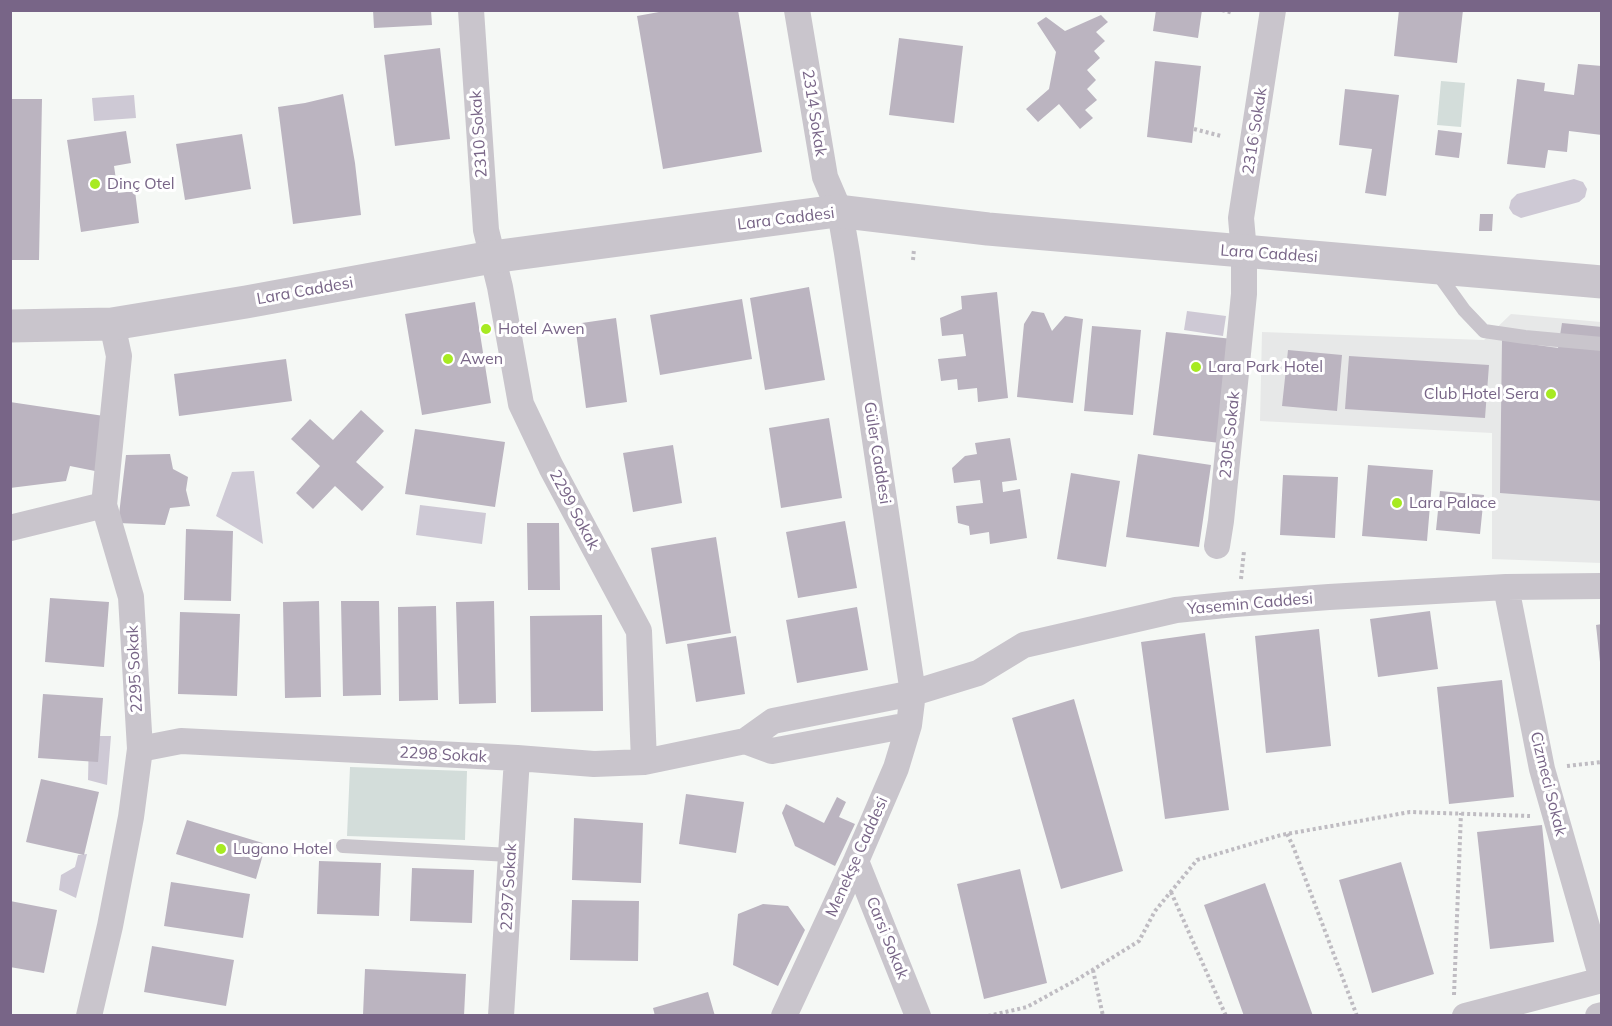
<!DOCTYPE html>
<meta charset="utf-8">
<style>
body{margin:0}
#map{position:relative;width:1612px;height:1026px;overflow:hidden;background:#f5f8f5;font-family:Mulish,sans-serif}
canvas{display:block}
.frame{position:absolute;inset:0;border:12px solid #786587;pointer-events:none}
</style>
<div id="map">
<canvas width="1612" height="1026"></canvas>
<div class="frame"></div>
</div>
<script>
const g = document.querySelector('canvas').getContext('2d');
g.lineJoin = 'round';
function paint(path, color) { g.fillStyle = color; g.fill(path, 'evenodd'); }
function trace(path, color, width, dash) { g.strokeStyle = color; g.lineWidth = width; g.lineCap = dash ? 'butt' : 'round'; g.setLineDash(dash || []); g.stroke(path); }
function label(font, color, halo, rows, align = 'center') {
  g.font = font + ' Mulish,sans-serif'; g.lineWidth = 6; g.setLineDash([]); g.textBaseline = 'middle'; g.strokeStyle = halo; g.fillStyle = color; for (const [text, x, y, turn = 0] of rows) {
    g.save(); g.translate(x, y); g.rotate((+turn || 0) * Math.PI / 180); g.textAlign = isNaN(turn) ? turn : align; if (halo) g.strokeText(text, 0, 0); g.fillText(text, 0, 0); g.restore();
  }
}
const built = new Path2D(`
 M1511,314L1601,322V563L1492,559V433L1260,421L1262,332L1484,340Z`);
const green = new Path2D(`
 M1441,81L1465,83L1461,127L1437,125Z
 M350,767L467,771L465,840L347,836Z`);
const water = new Path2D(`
 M134,95L136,118L94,121L92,98Z
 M1574,179L1583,182L1587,189L1585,197L1579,202L1521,218L1513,214L1509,208L1511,200L1517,194Z
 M1187,311L1226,316L1223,336L1184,330Z
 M254,471L263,544L216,516L232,472Z
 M420,505L486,513L482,544L416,535Z
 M89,736H111L107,785L88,780Z
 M87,854L76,898L59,890L61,875L75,867L78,855Z`);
const building = new Path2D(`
 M373,10H431L432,25L374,28Z
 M670,10H738L762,152L663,169L637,16Z
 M1156,10H1202L1198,38L1153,31Z
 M1399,10H1463L1457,63L1394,56Z
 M1101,15L1108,22L1096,32L1105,41L1094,51L1100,58L1087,70L1096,80L1087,89L1097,100L1085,110L1093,118L1080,129L1059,104L1038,122L1026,109L1049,89L1056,52L1037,23L1046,17L1065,31Z
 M899,38L963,46L954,123L889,115Z
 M440,48L450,139L395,146L384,55Z
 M1155,61L1201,66L1192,143L1147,137Z
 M1578,64L1602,66V135L1569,131L1567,152L1548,150L1545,168L1507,164L1517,79L1545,83L1544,91L1574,95Z
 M1345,89L1399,95L1386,196L1365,193L1372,149L1339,145Z
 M343,94L355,163L361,215L293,224L278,107L305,103Z
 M10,99H42L39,260H10Z
 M1438,130L1462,133L1459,158L1435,155Z
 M126,131L131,163L114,166L118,193L135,191L139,223L81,232L67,140Z
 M242,134L251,189L185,200L176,144Z
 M1480,214H1493L1492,231H1479Z
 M809,287L825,380L765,390L750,298Z
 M997,292L1008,398L978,402L977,388L958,390L957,379L941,381L938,359L966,356L963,334L942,336L940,318L962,309L961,296Z
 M742,299L752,359L660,375L650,315Z
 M475,302L491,403L422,415L405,314Z
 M1032,311L1044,313L1052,331L1065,316L1083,319L1073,403L1017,397L1024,324Z
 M616,318L627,402L586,408L575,324Z
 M1562,323L1602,327V501L1500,493L1502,340L1558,348Z
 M1092,326L1141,330L1133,415L1084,411Z
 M1166,332L1233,339L1220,443L1153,435Z
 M1288,350L1342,355L1337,411L1282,406Z
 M1349,356L1489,365L1485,418L1345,409Z
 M286,359L292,401L179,416L174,374Z
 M10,402L104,416L95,471L70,466L66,481L10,488Z
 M361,410L384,431L356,462L384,487L362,511L335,486L313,509L296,493L320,466L291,439L310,419L333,440Z
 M829,418L842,498L781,508L769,428Z
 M415,429L505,442L495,507L405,494Z
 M1010,438L1017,480L1002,482L1003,492L1020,489L1027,538L990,544L989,532L970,535L969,526L958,523L956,506L983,503L980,480L954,483L952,468L965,456L977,454L975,443Z
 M673,445L682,503L633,512L623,453Z
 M170,454L173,469L188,477L186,490L190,506L170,508L165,525L118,523L126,455Z
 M1138,454L1211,465L1199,547L1126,537Z
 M1368,465L1433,470L1427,541L1362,536Z
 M1071,473L1120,481L1106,567L1057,559Z
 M1283,475L1338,477L1335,538L1280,535Z
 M1440,491L1484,495L1480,534L1436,530Z
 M845,521L857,588L798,598L786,532Z
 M527,523H559L560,590H528Z
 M186,529L233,531L231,601L184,600Z
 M716,537L731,633L666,644L651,548Z
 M50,598L109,602L104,667L45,662Z
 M319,601L321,697L285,698L283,602Z
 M341,601H379L381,695L343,696Z
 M494,601L496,703L459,704L456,602Z
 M436,606L438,700L399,701L398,607Z
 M857,607L868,670L797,683L786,620Z
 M1430,611L1438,669L1378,677L1370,619Z
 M180,612L240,614L237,696L178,694Z
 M602,615L603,711L531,712L530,616Z
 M1602,624V662H1600L1596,625Z
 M1319,629L1331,746L1266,753L1255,636Z
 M1205,633L1229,810L1165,819L1141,642Z
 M736,636L745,694L696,702L687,644Z
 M1502,680L1514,797L1449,804L1437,687Z
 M43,694L103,698L98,762L38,758Z
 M1074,699L1123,871L1061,889L1012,718Z
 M41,779L99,792L84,855L26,842Z
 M686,794L744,802L736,853L679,844Z
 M837,797L846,802L839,817L855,824L835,866L795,846L782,813L786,804L824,823Z
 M574,818L643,823L641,883L572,880Z
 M187,820L266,844L256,879L176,854Z
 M1542,825L1554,942L1490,949L1477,832Z
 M319,861L381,863L379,916L317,914Z
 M1401,862L1434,974L1372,993L1339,880Z
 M412,868L474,870L472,923L410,921Z
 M1020,869L1047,983L984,999L957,884Z
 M171,882L250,894L243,938L164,926Z
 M1265,883L1313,1016H1244L1204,905Z
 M572,900L639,901L638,961L570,960Z
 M10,901L57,910L44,973L10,967Z
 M763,904L788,906L805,930L778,986L733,965L738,914Z
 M152,946L234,960L226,1006L144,992Z
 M365,969L466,974L464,1016L363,1015Z
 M708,992L715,1016H655L653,1008Z`);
const path = new Path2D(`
 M1222,10L1233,13
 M1194,129L1221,136
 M913,260L914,249
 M1241,579L1244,551
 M1567,766L1602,762
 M1287,834L1293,846L1357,1016
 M1171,892L1226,1016
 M1093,970L1103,1016
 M1454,995L1461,813
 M988,1016L1027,1007L1078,979L1139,941L1155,911L1197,860L1281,835L1410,812L1530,816`);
const service = new Path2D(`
 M1436,271L1464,310L1484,331L1525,337L1602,344
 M343,846L510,855`);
const minor = new Path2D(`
 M471,10L486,230L500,287L521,404L551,467L639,631L644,762
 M10,528L104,505
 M1217,546L1221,521L1244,294V252L1241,218L1273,10
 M1506,587L1542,769L1602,979
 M745,741L772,751L909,725
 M140,749L181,741L517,758L594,764L644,762L745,741L773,721L913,693L978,673L1024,645L1176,610L1235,604L1329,597L1506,587L1602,586
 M856,861L918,1016
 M89,1016L110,926L131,817L140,749L131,597L104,505L119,356L112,324
 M501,1016L517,758
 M784,1016L856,861L896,768L909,725L913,693L847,253L840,212L825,177L797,10
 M1465,1016L1602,980
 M1598,1016L1602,1015`);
const tertiary = new Path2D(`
 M10,326L112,324L246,302L492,257L837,211L988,229L1602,282`);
const markers = [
 [95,184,6,"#a7ea22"],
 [486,329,6,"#a7ea22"],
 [448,359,6,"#a7ea22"],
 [1196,367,6,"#a7ea22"],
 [1551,394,6,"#a7ea22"],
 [1397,503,6,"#a7ea22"],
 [221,849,6,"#a7ea22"]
];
const streetNames = [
 ["2314 Sokak",814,113,81],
 ["2316 Sokak",1255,131,-81],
 ["2310 Sokak",479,134,-94],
 ["Lara Caddesi",786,219,-7],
 ["Lara Caddesi",1269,254,4],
 ["Lara Caddesi",305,291,-10],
 ["2305 Sokak",1230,435,-84],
 ["Güler Caddesi",877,453,81],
 ["2299 Sokak",574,510,62],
 ["Yasemin Caddesi",1250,604,-5],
 ["2295 Sokak",135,669,-93],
 ["2298 Sokak",443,755,3],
 ["Cizmeci Sokak",1548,784,76],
 ["Menekşe Caddesi",857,857,-66],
 ["2297 Sokak",509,887,-87],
 ["Carsi Sokak",887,938,68]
];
const poiNames = [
 ["Dinç Otel",107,184],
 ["Hotel Awen",498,329],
 ["Awen",460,359],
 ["Lara Park Hotel",1208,367],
 ["Club Hotel Sera",1539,394,"right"],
 ["Lara Palace",1409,503],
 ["Lugano Hotel",233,849]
];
paint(built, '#e7e8e8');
paint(green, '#d3ddda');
paint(water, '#cec9d5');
paint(building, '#bbb4c0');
trace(path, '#bfbcc2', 4, [3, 3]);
trace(service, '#c9c5cc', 14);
trace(minor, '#c9c5cc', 26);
trace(tertiary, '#c9c5cc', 33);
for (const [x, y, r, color] of markers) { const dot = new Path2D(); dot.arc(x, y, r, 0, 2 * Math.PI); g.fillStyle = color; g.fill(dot); trace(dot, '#fff', 2); }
label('16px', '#786587', '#fff', streetNames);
label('16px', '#786587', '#fff', poiNames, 'left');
</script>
